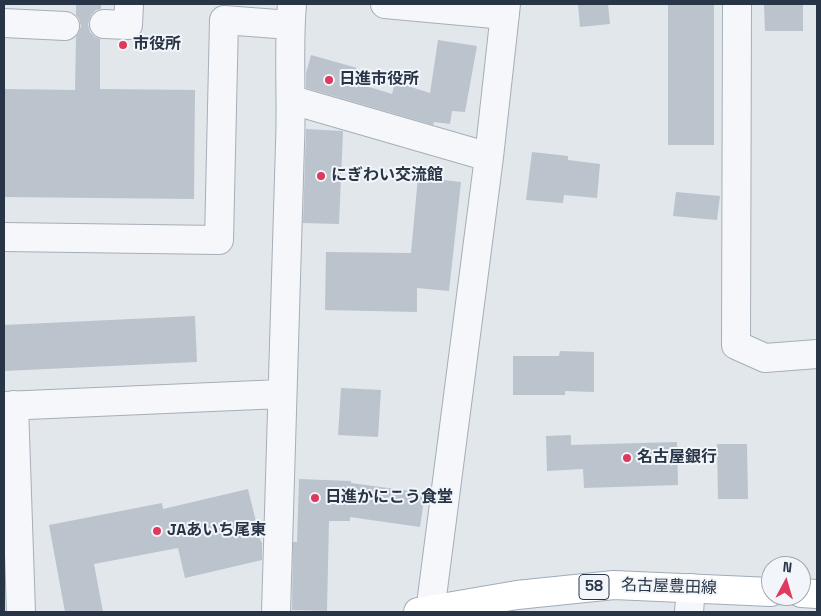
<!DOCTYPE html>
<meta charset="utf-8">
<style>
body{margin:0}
#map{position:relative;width:821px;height:616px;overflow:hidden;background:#e2e7ec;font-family:"Space Grotesk",sans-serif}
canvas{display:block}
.frame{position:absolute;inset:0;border:5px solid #283546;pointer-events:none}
.north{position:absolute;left:761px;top:556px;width:50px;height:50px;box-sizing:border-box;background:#f2f5f9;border:1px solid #a1a8b1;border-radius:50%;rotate:6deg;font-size:14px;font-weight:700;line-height:20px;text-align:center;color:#283546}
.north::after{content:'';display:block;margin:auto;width:18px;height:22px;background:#de3a5e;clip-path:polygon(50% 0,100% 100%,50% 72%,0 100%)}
</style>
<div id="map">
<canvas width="821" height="616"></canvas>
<div class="frame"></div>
<div class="north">N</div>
</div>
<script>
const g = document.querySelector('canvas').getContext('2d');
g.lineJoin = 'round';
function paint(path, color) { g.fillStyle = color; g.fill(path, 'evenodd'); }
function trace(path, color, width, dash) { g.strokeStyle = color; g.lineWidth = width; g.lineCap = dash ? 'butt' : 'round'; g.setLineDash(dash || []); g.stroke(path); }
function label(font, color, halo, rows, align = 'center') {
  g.font = font + ' "Space Grotesk","Noto Sans JP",sans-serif'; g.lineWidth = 4; g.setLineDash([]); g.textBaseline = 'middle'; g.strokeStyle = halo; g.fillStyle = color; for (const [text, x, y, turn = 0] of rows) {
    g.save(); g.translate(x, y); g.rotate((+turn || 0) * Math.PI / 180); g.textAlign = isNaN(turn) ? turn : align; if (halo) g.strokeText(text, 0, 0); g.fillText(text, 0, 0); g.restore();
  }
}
const building = new Path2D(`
 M76,4H101V9L96,10L91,15L88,24L90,32L95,37L100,39V89L195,90L194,199L4,197V89L75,90L76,37L78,34L81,26L79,19L76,15Z
 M578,4H608L610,24L580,27Z
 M668,4H714V145H668Z
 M764,4H803V31H765Z
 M438,40L477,46L465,112L452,111L450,124L434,122L433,125L306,88V73L311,55L357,68L353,82L392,94L395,82L430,93Z
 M306,129L343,131L339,224L303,223Z
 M532,152L568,156V160L600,164L597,198L564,195L563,203L526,200Z
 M418,177L461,182L449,291L417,288V312L325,310L326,252L411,253Z
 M676,192L720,196L717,220L673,216Z
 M195,316L197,362L4,371V325Z
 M560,351L594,352V392L565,391V395H513V356H559Z
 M341,388L381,390L378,437L338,435Z
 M571,435V445L677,442L678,485L584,488L583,469L547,471L546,436Z
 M717,444H747L748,499H718Z
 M299,479L351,481V483L425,493L420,527L350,517V521H329L327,611L292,610L293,542H297Z
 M248,489L261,542H262V560L185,578L178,548L94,564L103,612H65L49,525L162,503L163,509Z`);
const minor = new Path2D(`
 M385,4L505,15
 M737,4L736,345L765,358L817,354
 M4,23L65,26
 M104,24L128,25L129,4
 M292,100L489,157
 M4,237L219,240L224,20L290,25
 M14,405L21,612
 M4,406L281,394
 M276,612C280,456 285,300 290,144C292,97 288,50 292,4
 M430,612L489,157L506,4
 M689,612L691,588`);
const major = new Path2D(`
 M801,593L817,594
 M418,612L517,595L614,585L771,592`);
const markers = [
 [123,45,5,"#de3a5e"],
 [329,80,5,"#de3a5e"],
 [321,176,5,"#de3a5e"],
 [627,458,5,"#de3a5e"],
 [315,498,5,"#de3a5e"],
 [157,531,5,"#de3a5e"]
];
const shields = [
 [594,587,30]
];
const shieldNames = [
 ["58",594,587]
];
const poiNames = [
 ["市役所",133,45],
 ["日進市役所",339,80],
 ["にぎわい交流館",331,176],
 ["名古屋銀行",637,458],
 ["日進かにこう食堂",325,498],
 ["JAあいち尾東",167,531]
];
const streetNames = [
 ["名古屋豊田線",669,587,2]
];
paint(building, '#bbc3cd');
trace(minor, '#a6aeb7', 30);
trace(major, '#a0acb9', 30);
trace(minor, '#f5f7fa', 28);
trace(major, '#fff', 28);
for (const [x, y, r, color] of markers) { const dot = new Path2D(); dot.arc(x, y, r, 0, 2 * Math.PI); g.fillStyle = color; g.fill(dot); trace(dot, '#f2f5f9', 2); }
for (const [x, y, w] of shields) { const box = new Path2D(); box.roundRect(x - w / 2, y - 12.5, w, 25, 4); g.fillStyle = '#f2f5f9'; g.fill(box); trace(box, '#283546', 1); }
label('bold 15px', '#283546', null, shieldNames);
label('bold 16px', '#283546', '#f2f5f9', poiNames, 'left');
label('16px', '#283546', '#f2f5f9', streetNames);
</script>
